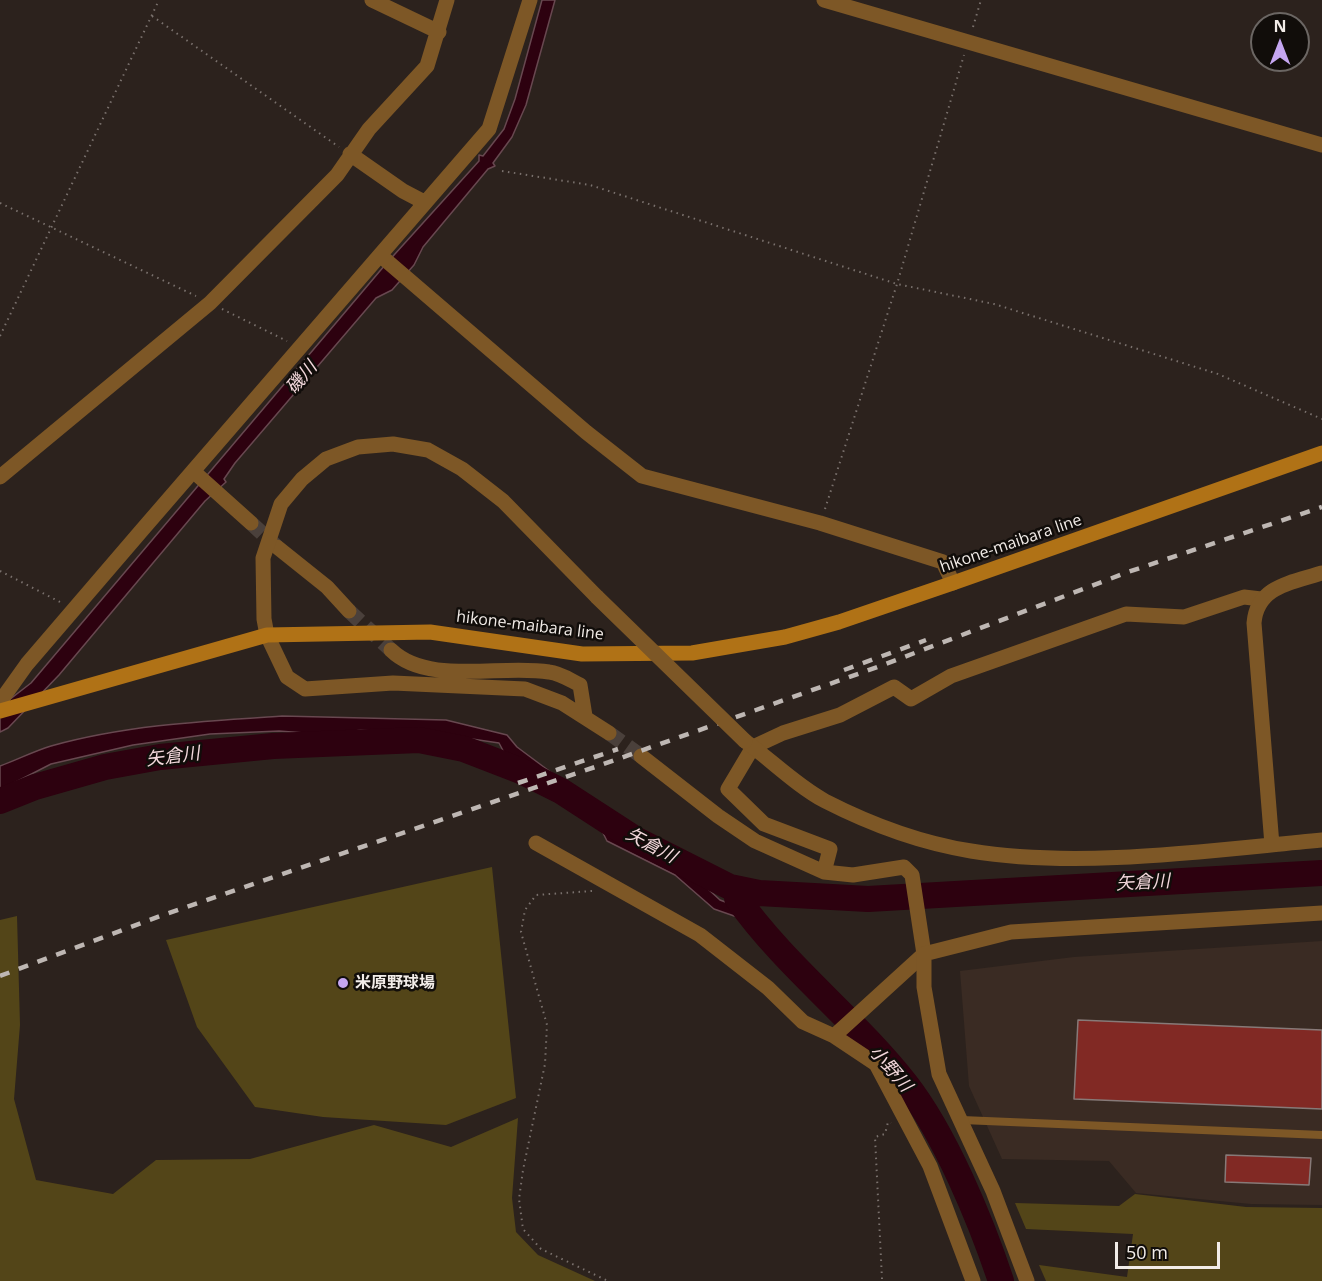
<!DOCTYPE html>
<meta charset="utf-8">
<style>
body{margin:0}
#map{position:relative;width:1322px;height:1281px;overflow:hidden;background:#2c221d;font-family:"Open Sans",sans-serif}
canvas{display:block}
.north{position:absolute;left:1250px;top:12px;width:60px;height:60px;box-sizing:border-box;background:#110d0a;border:2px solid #6b6663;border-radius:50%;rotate:0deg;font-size:16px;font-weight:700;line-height:24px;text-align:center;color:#f2ece8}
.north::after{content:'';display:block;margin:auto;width:21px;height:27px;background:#c5a6f1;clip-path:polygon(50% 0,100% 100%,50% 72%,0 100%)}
.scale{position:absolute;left:1115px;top:1242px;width:105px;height:27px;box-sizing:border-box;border:3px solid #f2ece8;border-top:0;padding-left:8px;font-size:18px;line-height:21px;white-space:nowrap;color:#f2ece8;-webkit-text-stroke:4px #110d0a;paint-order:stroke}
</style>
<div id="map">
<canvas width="1322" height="1281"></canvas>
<div class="north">N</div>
<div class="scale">50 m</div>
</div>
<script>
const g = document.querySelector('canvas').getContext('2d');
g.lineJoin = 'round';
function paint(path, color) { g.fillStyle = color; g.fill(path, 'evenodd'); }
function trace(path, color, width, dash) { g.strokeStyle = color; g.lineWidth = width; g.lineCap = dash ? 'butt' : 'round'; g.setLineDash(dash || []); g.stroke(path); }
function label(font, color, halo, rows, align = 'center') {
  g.font = font + ' "Open Sans","Noto Sans JP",sans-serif'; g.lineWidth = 5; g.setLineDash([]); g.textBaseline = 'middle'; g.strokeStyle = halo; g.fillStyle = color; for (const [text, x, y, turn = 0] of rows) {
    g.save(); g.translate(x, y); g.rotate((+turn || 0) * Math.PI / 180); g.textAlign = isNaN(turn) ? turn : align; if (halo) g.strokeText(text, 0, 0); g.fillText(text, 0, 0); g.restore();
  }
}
const built = new Path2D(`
 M1322,941V1205L1251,1204L1136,1193L1109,1161L1002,1159L969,1086L960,971L1074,957Z`);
const green = new Path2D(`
 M492,867L516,1098L446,1125L323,1117L255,1107L197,1027L166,940Z
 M17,916L20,1025L14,1099L36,1180L113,1194L156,1160L250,1159L374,1125L451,1147L518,1118L512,1198L516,1232L538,1255L595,1281H0V920Z
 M1135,1194L1246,1207L1322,1208V1281H1046L1039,1265L1127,1277L1133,1234L1026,1229L1015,1203L1119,1206Z`);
const water = new Path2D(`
 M542,0H555L526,105L512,137L493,163L495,166L488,169L423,247L414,265L392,290L376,298L235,463L224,479L226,482L205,501L59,675L8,728L0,732V707L31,683L385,265L479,161V155L483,156L504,129L515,99Z
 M282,716L446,720L507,735L517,747L611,817L623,835L682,865L720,900L760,915L763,926L714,909L675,875L607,841L600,827L582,816L572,801L508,760L499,743L445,735L361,730L330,735L279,731L210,734L133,745L51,764L0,790V766C17,760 34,751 51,746C126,725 205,721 282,716Z`);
const river = new Path2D(`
 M0,801L35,787L105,767L160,757L273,746L419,740L464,749L521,771L561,791L635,839L730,887L759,893L868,899L1322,873
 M737,898C785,966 854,1018 906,1084C945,1134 981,1221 1001,1281`);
const building = new Path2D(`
 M1078,1020L1322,1030V1109L1074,1099Z
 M1226,1155L1311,1158L1309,1185L1225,1182Z`);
const minorTunnel = new Path2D(`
 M251,523L277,547
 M349,611L391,650
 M609,733L641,756`);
const path = new Path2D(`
 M152,16L339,147
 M973,27L981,0
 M502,171L590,185L897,284L994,304L1218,374L1322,419
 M0,203L196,296
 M222,309L287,341
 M0,336L159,0
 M825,509L897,284L964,55
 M0,571L62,603
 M592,891L536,895L525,910L521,932L547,1025L545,1064L523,1170L519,1199L523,1229L541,1249L608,1281
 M882,1279L875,1137L885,1134L888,1122L891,1123`);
const service = new Path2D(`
 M962,1120L1322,1135`);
const minor = new Path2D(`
 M372,0L439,32
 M824,0L1322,145
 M350,154L403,191L424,202
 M381,256L586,432L642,476L820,523L943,562L953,583
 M193,471L251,523
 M0,477L210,303L337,175L369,129L427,66L447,0
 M277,547L327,587L349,611
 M267,635L287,677L305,689L393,683L525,689L562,703L609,733
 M391,650C428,686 501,664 549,672C560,673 570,680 580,685L585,716
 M0,702L27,664L142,530L489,129L530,0
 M641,756L718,816L755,841L824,872L853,875L904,867L912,875L924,954L834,1036
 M536,843L700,935L768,988L803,1022L834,1036L876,1064L930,1166L973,1281
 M824,872L830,849L764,824L728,789L753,747L783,733L840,715L894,687L911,699L951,676L1126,614L1184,617L1244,597L1261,599`);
const tertiary = new Path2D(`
 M267,635L264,619L263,558L281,504L302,479L326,459L358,447L393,444L428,450L462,469L503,501L597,597
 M745,741C771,760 797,786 825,801C870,824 921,843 971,851C1080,869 1212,850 1322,840
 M1272,845L1254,623C1257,586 1291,583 1322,573
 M1027,1281L993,1191L939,1074L924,987V954L1011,932L1322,913`);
const secondary = new Path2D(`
 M0,711L267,635L430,632L582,654L692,653L785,637L839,622L953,583L1322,453`);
const rail = new Path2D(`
 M844,670L926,640
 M518,783L618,749
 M0,976L160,916L598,766L883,665L1128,572L1322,507`);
const tertiaryBridge = new Path2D(`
 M597,597L745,741`);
const markers = [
 [343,983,6,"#c5a6f1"]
];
const streetNames = [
 ["hikone-maibara line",1011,544,-19],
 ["hikone-maibara line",530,626,7]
];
const poiNames = [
 ["米原野球場",355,983]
];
const waterNames = [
 ["磯川",302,378,-49],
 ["矢倉川",173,757,-7],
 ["矢倉川",651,846,28],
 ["矢倉川",1143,883,-3],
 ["小野川",890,1069,49]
];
paint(built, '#3a2b23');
paint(green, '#534518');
paint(water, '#2d010f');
trace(water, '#684850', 1.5);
trace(river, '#2d010f', 26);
paint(building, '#812924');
trace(building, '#877a78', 1.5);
trace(minorTunnel, '#4a403b', 15, [15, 8]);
trace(path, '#7a716d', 2, [1.5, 4.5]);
trace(service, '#7d5726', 8);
trace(minor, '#7d5726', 15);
trace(tertiary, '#7d5726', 15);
trace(secondary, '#b07216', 15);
trace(rail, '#beb7b3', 4.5, [10, 10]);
trace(tertiaryBridge, '#7d5726', 15);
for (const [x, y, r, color] of markers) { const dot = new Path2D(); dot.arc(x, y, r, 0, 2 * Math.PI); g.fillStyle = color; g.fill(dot); trace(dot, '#110d0a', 2); }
label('16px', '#f2ece8', '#110d0a', streetNames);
label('bold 16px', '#f2ece8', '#110d0a', poiNames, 'left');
label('italic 18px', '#f3d8dc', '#110d0a', waterNames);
</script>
